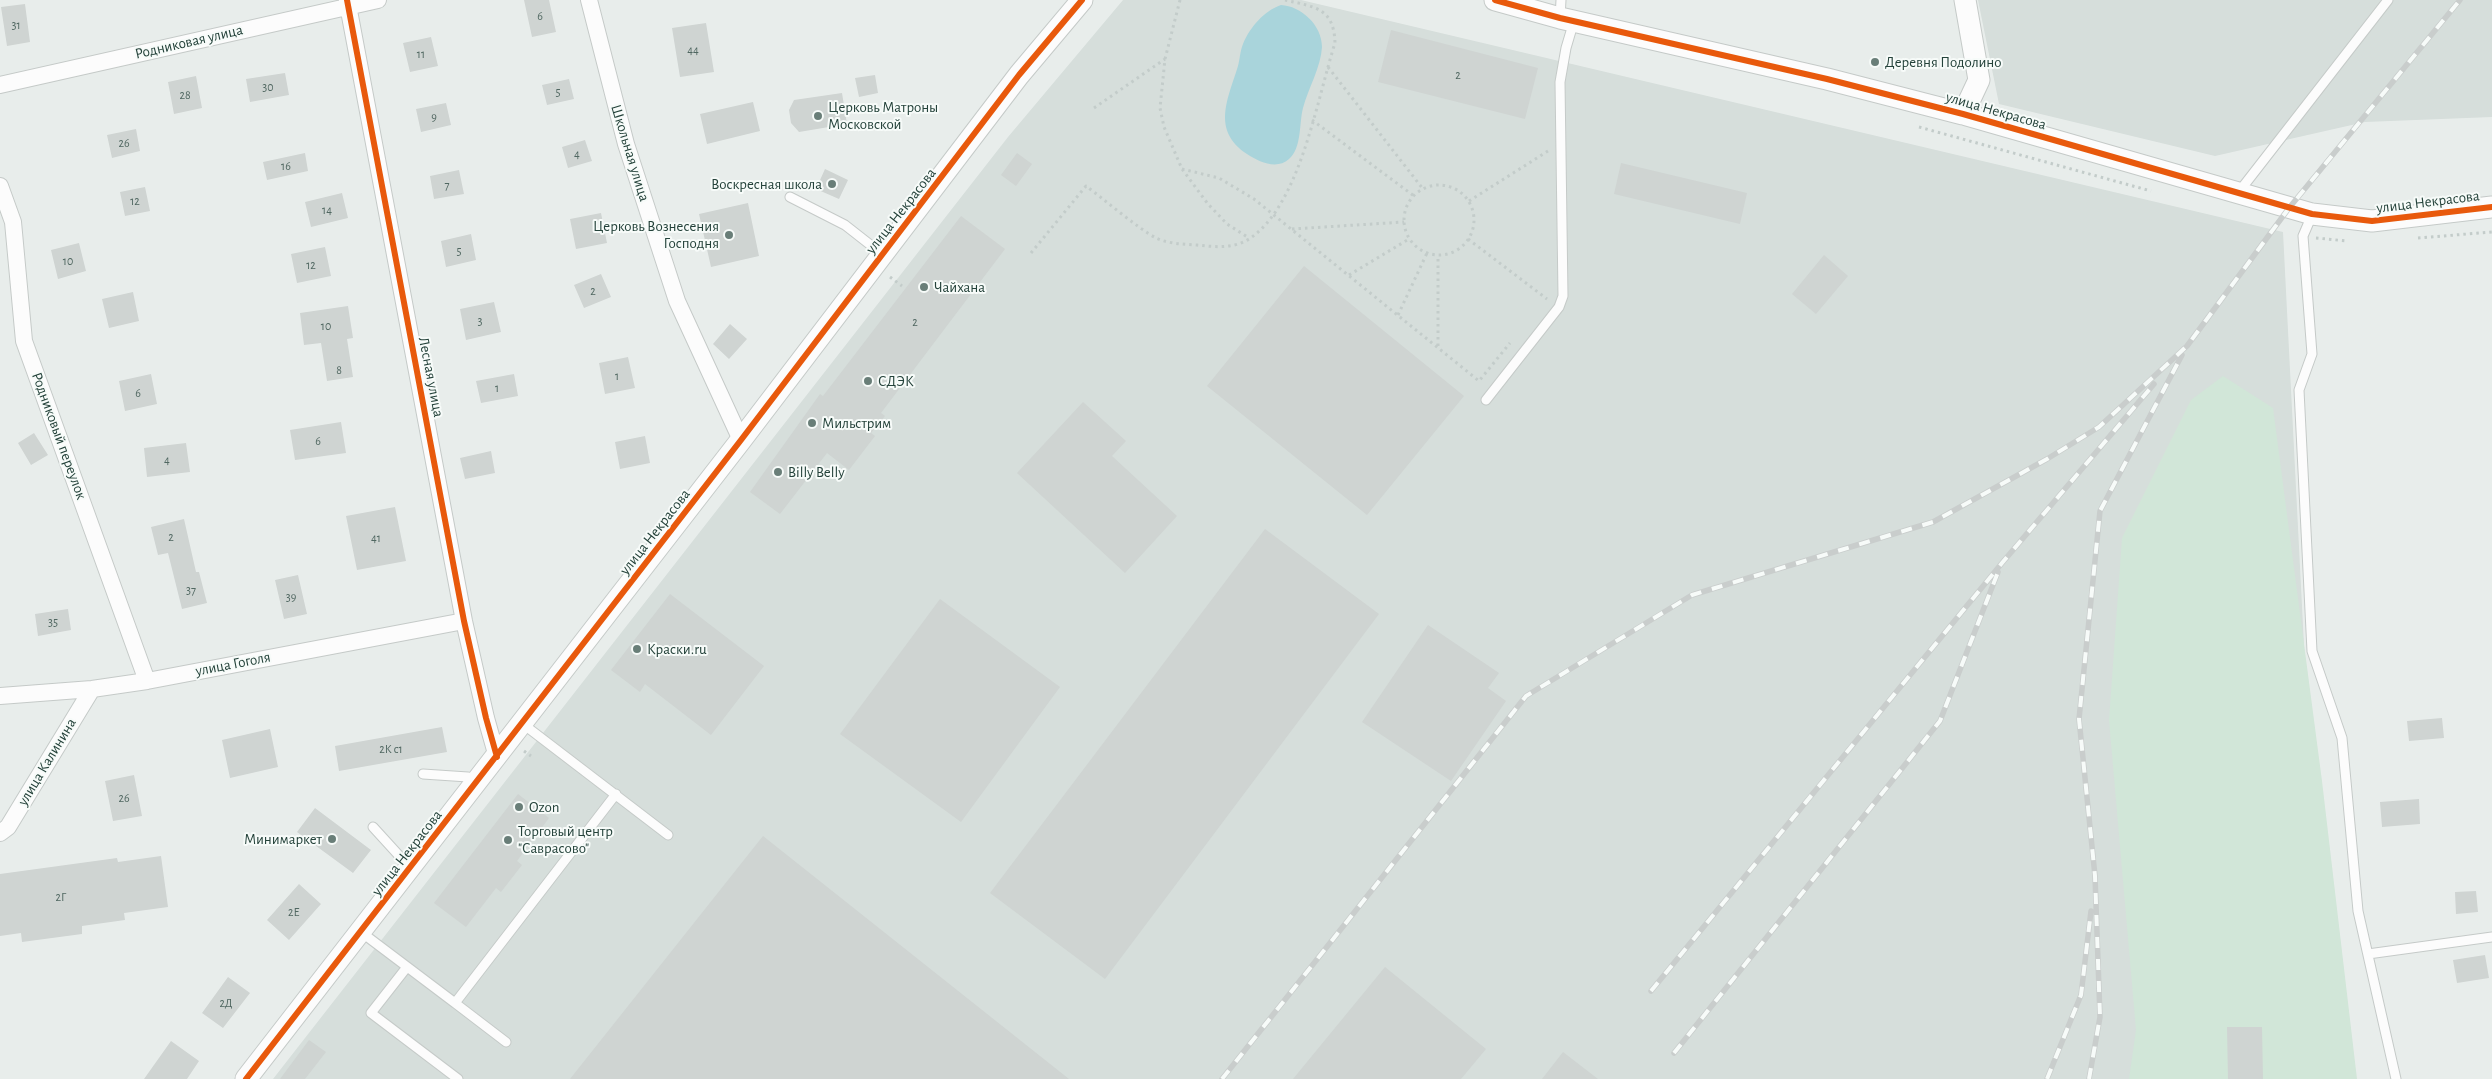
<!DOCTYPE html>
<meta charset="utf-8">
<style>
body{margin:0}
canvas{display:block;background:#e8edeb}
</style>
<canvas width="2492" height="1079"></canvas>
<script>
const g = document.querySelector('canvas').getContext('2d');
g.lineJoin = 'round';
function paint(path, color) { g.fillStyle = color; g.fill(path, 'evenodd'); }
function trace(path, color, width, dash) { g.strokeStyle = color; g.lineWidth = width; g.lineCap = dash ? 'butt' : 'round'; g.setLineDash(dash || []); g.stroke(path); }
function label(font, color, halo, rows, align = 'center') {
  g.font = font + ' "Alegreya Sans",sans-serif'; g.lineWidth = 4; g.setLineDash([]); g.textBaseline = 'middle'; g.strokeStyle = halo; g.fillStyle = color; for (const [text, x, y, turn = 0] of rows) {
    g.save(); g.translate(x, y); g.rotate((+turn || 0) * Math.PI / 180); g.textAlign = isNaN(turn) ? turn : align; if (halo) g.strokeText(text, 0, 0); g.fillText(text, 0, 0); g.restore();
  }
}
const built = new Path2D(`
 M1123,0H1301L2283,232L2326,1079H273L1008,137Z
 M1978,0H2492V117L2365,122L2215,156L1999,104Z`);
const green = new Path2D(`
 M2223,376L2273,408L2322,781L2357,1079H2129L2136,1030L2109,720L2122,538L2191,400Z`);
const water = new Path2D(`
 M1281,5C1301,6 1322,25 1322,47C1321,67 1308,89 1303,108C1299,123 1302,148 1289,159C1277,170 1259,162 1247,154C1211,130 1228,99 1238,66C1240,59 1240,51 1243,44C1250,27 1264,11 1281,5Z`);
const building = new Path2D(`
 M524,0H549L556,32L532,37Z
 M25,4L30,42L7,46L1,7Z
 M706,23L714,72L680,77L672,28Z
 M1391,30L1538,68L1525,119L1378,82Z
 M431,37L438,66L410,72L403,43Z
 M285,73L289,95L250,102L246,79Z
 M875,75L878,93L859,97L855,78Z
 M196,76L202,108L174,114L168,82Z
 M569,79L574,99L547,105L542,85Z
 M842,93L847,124L799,132L791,123L789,110L794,100Z
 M753,102L760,131L707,144L700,114Z
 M446,103L451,125L421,132L416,109Z
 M136,129L140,151L112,158L107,135Z
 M585,140L592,161L568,168L562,147Z
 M305,153L308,171L267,180L263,162Z
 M1017,153L1032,164L1016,186L1001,175Z
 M1621,163L1747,193L1740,224L1614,194Z
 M825,169L848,180L839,199L816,189Z
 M459,170L464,194L434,199L430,176Z
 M145,187L150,211L125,216L120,192Z
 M342,193L348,218L311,227L305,202Z
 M748,203L759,256L711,267L699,214Z
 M601,213L607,243L576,249L570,219Z
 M961,216L1005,249L881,413L885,416L871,433L875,436L849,470L827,453L780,514L750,492L820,394L823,396Z
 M471,234L476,260L446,267L441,241Z
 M79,243L86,271L58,279L51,250Z
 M325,247L331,276L297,283L291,254Z
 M1824,255L1848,276L1816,314L1792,294Z
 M1304,266L1464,396L1367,515L1207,386Z
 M601,274L611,297L584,308L574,285Z
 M133,292L139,321L109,328L102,299Z
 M494,302L501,332L466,340L460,309Z
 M348,306L353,338L347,339L353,377L327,381L321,343L304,345L300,313Z
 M730,324L747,339L729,359L713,344Z
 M628,357L635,388L605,394L599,363Z
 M151,374L157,404L125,411L119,381Z
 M514,374L518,396L481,403L476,381Z
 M1083,402L1126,441L1112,456L1177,516L1125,573L1017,473Z
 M341,422L346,453L295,460L290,430Z
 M34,433L48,455L31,465L18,443Z
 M645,436L650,463L620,469L615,442Z
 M186,443L190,472L147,477L144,448Z
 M491,451L495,473L465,479L460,458Z
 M395,507L406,561L357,570L346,516Z
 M184,519L196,572H199L207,603L182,609L168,553L158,555L151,527Z
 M1265,529L1379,614L1105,979L990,893Z
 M298,575L307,614L284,619L275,580Z
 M670,594L764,666L711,735L645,684L640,692L611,670Z
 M940,599L1060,687L961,822L840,734Z
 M68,609L71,630L38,636L35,614Z
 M1428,625L1499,673L1488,688L1506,701L1451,781L1362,722Z
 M2442,718L2444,738L2409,741L2407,721Z
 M442,727L447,752L339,771L335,746Z
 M270,729L278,767L230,778L222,740Z
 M134,775L142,816L113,821L105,781Z
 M518,794L549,818L517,861L522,865L501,892L496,888L466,927L434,903Z
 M2419,799L2420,824L2382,827L2380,802Z
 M315,808L371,850L353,873L297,832Z
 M763,836L1069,1079H570Z
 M161,856L168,907L124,913L125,920L82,926V934L22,942L21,933L0,936V874L117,858L118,862Z
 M299,884L321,904L289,940L267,920Z
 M2476,891L2478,912L2456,914L2455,892Z
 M2485,955L2489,978L2457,983L2453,960Z
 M1385,967L1486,1049L1461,1079H1293Z
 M228,977L250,993L223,1028L202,1013Z
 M2227,1027H2262L2263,1079H2228Z
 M309,1040L326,1052L305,1079H280Z
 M171,1041L199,1061L187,1079H144Z
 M1563,1052L1598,1079H1542Z`);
const path = new Path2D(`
 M1180,0L1165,59L1160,108L1164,127L1182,169L1208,204L1227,224L1249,238
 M1328,67L1423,189
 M1094,108L1165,59
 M1312,120L1414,196
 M1919,127L2151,191
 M1182,169L1219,178L1254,199L1479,381L1510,343
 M1404 220a35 35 0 1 1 70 0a35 35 0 1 1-70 0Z
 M1469,201L1548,151
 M1292,229L1404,222
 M2316,238L2347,241
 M2418,238L2492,232
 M1468,239L1547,299
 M1031,253L1086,186C1105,200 1136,227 1156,238C1169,244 1183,244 1197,245C1215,247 1233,249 1249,239C1300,206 1317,99 1335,43C1334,8 1315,7 1285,0
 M1349,275L1409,239
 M890,277L902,286
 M1398,315L1427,253
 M1438,346V255
 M524,751L531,756`);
const service = new Path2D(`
 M1560,18L1561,0
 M2238,193L2388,0
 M790,197L845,225L882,254
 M2312,215L2303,236L2312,354L2299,390L2312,651L2342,738L2358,911L2396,1079
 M1486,400L1559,307L1563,296L1560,82L1566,48L1574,21
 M523,724L668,835
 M423,774L468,777L478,781
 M373,827L404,861L412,866
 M361,932L455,1003L616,794
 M2368,954L2492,937
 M407,967L371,1013L458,1079
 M455,1003L506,1042`);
const minor = new Path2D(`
 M347,0L464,621L486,718L497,757
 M589,0L626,144L677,301L741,440
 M0,85L378,0
 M0,186L13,222L24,341L147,681
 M0,696L92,689L147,681L464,621
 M0,833L8,827L92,689`);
const tertiary = new Path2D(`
 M1495,0L1560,18L1827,79L1963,114L2312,214L2372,221L2492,207
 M1963,114L1979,80L1965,0
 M246,1079L741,440L1019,75L1082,0`);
const rail = new Path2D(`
 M1651,991L2002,563L2154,384
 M1674,1053L1940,721L1998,572
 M1222,1079L1526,696L1692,595L1933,522L2047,459L2099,427L2187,346L2289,208L2460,0
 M2047,1079L2081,995L2091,911
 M2089,1079L2100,1017L2095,876L2079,719L2100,511L2182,355`);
const cycleway = new Path2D(`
 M347,0L464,621L486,718L497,757
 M1495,0L1560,18L1827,79L1963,114L2312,214L2372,221L2492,207
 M246,1079L741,440L1019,75L1082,0`);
const markers = [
 [1875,62,5,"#697e78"],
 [818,116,5,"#697e78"],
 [832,184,5,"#697e78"],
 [729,235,5,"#697e78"],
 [924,287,5,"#697e78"],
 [868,381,5,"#697e78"],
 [812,423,5,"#697e78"],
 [778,472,5,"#697e78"],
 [637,649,5,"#697e78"],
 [519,807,5,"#697e78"],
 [332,839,5,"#697e78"],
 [508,840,5,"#697e78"]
];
const numberNames = [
 ["6",540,16],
 ["31",16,25],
 ["44",693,50],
 ["11",421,54],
 ["2",1458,75],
 ["30",268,87],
 ["5",558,92],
 ["28",185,95],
 ["9",434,117],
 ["26",124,143],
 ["4",577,154],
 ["16",286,166],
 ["7",447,185],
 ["12",135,201],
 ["14",327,210],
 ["5",459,251],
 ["10",68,261],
 ["12",311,265],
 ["2",593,291],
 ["3",480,321],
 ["2",915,322],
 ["10",326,326],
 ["8",339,370],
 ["1",617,376],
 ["1",497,388],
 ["6",138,393],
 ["6",318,441],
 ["4",167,460],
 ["2",171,537],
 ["41",376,538],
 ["37",191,590],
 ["39",291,597],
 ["35",53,622],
 ["2К с1",391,749],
 ["26",124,798],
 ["2Г",61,897],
 ["2Е",294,912],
 ["2Д",226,1003]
];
const streetNames = [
 ["Родниковая улица",189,42,-13],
 ["улица Некрасова",1996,111,16],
 ["Школьная улица",630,153,73],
 ["улица Некрасова",2428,202,-7],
 ["улица Некрасова",901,211,-52],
 ["Лесная улица",431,377,79],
 ["Родниковый переулок",59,436,70],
 ["улица Некрасова",655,532,-52],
 ["улица Гоголя",233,664,-11],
 ["улица Калинина",47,762,-59],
 ["улица Некрасова",407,853,-52]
];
const poiNames = [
 ["Деревня Подолино",1885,62],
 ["Церковь Матроны",828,107],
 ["Московской",828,124],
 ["Воскресная школа",822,184,"right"],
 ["Церковь Вознесения",719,226,"right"],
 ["Господня",719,243,"right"],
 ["Чайхана",934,287],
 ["СДЭК",878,381],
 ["Мильстрим",822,423],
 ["Billy Belly",788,472],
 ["Краски.ru",647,649],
 ["Ozon",529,807],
 ["Торговый центр",518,831],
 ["\"Саврасово\"",518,848],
 ["Минимаркет",322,839,"right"]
];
paint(built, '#d6dedb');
paint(green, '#d1e6d8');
paint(water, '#a9d4db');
paint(building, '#cfd4d2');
trace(service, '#c5cac8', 11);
trace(minor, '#c5cac8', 18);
trace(tertiary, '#c5cac8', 23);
trace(path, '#c3ccca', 3, [2.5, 4]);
trace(service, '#fcfcfc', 9);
trace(minor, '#fcfcfc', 16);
trace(tertiary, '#fcfcfc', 21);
trace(rail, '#c9cdcc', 5.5);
trace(rail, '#f7fbf9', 4, [11]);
trace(cycleway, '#e8590c', 6);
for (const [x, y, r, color] of markers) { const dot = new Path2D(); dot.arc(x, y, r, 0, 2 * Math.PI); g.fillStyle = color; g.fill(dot); trace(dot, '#f7fbf9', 2); }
label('12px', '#506761', null, numberNames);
label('15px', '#24423a', '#f7fbf9', streetNames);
label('15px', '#24423a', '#f7fbf9', poiNames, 'left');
</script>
